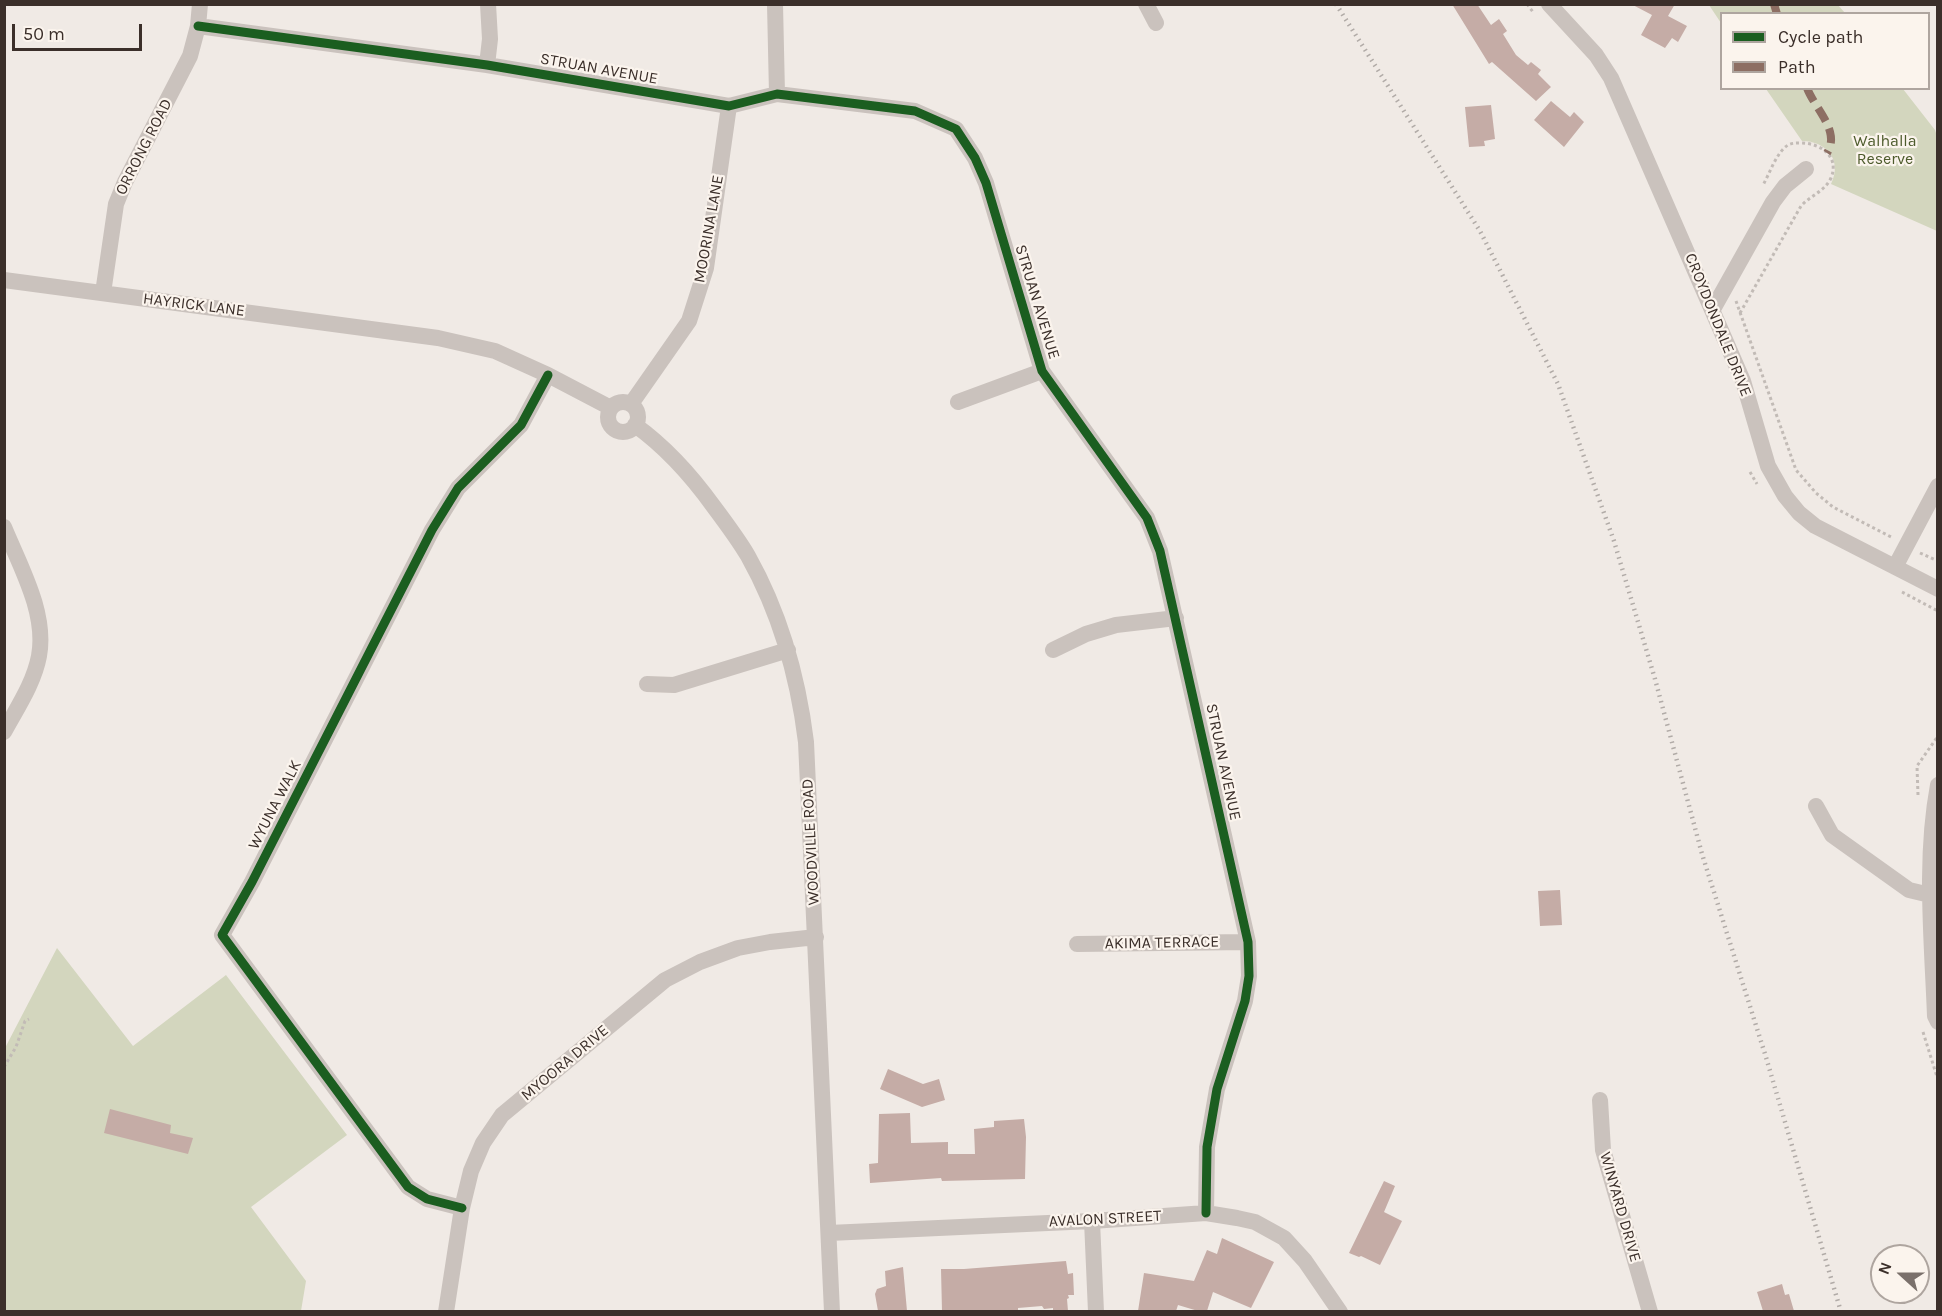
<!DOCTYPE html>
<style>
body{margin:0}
#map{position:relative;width:1942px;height:1316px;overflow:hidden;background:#f0eae5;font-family:Karla,sans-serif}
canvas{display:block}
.frame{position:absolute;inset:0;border:6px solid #3b2f2a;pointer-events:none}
.legend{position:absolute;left:1720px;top:12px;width:210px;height:78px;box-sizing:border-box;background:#fbf4ed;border:2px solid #aea59f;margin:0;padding:8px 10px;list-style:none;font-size:18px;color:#3b2f2a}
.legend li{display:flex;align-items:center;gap:12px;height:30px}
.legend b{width:30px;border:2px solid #aea59f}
.north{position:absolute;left:1870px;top:1244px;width:60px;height:60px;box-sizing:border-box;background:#fbf4ed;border:2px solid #aea59f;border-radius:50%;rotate:291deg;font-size:16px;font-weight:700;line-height:24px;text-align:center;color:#3b2f2a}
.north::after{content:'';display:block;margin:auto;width:21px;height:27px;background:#7a706b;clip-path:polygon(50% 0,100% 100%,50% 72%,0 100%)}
.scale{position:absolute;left:12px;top:24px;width:130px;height:27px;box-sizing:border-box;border:3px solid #3b2f2a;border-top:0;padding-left:8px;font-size:18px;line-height:21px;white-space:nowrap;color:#3b2f2a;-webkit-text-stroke:4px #fbf4ed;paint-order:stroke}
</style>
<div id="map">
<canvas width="1942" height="1316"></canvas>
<div class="frame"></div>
<ul class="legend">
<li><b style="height:8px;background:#1b5e20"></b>Cycle path</li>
<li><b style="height:8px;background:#8d6e63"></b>Path</li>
</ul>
<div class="north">N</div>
<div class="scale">50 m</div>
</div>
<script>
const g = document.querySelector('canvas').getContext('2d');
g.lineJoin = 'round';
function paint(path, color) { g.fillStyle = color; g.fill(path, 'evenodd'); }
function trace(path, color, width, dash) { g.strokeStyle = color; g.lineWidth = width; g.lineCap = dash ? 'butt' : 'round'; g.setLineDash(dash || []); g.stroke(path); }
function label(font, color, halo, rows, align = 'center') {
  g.font = font + ' Karla,sans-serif'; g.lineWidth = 4.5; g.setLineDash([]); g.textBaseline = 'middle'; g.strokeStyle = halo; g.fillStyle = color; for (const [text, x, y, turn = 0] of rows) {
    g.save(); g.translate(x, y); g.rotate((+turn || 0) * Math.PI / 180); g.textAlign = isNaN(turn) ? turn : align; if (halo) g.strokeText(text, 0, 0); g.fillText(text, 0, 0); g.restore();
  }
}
const green = new Path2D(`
 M1709,5H1838L1845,13L1722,14L1721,23Z
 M1766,89H1903L1935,130L1937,136V231L1831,184C1843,160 1826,141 1802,141Z
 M57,948L133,1046L226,975L347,1135L251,1207L306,1281L301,1311L5,1312V1048Z`);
const building = new Path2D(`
 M1452,4H1477L1491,25L1499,19L1507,31L1503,34L1516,55L1528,65L1531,62L1541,70L1538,74L1551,87L1536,101L1492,62L1489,64Z
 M1631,4H1675L1668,16L1687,26L1678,42L1672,38L1665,48L1641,35L1652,15Z
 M1551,101L1570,117L1574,112L1584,122L1564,147L1534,120Z
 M1491,105L1495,139L1484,141L1485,146L1469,147L1465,107Z
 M1560,890L1562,925L1540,926L1538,891Z
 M888,1069L923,1084L939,1079L945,1100L922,1107L880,1089Z
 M110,1109L171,1125L170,1133L193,1138L188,1154L104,1133Z
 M910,1113L911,1143L948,1142V1154H975L974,1129L994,1127V1121L1024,1119L1026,1137L1025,1179L942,1181L941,1178L870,1183L869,1164L878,1163L879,1114Z
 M1384,1181L1395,1186L1384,1212L1402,1221L1380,1265L1361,1256L1359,1257L1349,1253Z
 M1222,1238L1274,1262L1251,1308L1213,1292L1207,1311H1198L1178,1305L1176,1311H1138L1144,1273L1194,1281L1207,1250L1217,1254Z
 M1066,1261L1068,1274L1073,1273L1074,1295H1068L1069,1298L1067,1299L1068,1311H1053V1308L1044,1309L1042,1306L1018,1308V1311H942L941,1269H964Z
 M903,1267L907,1311H878L875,1294L877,1289L886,1286L885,1271Z
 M1782,1284L1785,1295L1789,1294L1794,1311H1763L1757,1292Z`);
const path = new Path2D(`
 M1527,4L1533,12
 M1736,301L1796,470L1816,493L1833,507L1893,538
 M1740,313L1801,206C1810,196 1825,191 1831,178C1840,156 1820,143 1801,143C1796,143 1792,143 1788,145C1776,153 1770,173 1763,185
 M1750,472L1757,484
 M1920,553L1938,561
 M1902,592L1938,611
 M1918,795L1917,766L1938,736
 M1923,1032L1938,1080
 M4,1067L16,1047L25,1021L29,1019`);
const minor = new Path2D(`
 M775,4L777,94
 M1146,4L1156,23
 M1549,4L1596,55L1611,78L1743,381L1768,466L1785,496L1799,513L1815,526L1938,589
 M198,26L487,65L729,106L777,94L915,111L956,129L975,158L986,183L1042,371L1147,518L1160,551L1248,942L1249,976L1245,1001L1217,1089L1207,1147L1206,1213
 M487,65L490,39L488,4
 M4,280L438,338L495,351L548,375L611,408
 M103,293L116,204L125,182L190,56L198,26L200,4
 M1713,309L1773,202L1785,186L1806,169
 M958,402L1042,371
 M608 417a15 15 0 1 1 30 0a15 15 0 1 1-30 0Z
 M631,404L689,321L706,268L729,106
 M635,425C667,448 691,475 714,507C726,523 738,539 748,556C780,613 798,677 806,742L832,1312
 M4,527C20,566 47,613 39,656C34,683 17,708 4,732
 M1895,567L1938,486
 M1053,650L1086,634L1116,625L1176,618
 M647,684L674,685L788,650
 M1938,785C1924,860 1932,939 1935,1016L1938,1022
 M1816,806L1832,835L1909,890L1930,895
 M1077,944L1248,942
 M1600,1100L1603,1150L1650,1312
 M462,1208L427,1199L408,1187L222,935L252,882L432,530L458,488L521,425L548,375
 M1092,1221L1096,1312
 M829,1233L1092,1221L1206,1213L1237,1218L1255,1222L1284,1238L1305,1261L1340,1312
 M446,1312L462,1208L471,1171L483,1143L502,1115L665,980L700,962L738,948L770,942L816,937`);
const rail = new Path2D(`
 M1336,4L1480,231L1558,384L1614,541L1655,679L1702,854L1765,1054L1841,1312`);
const quiet = new Path2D(`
 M1774,4L1777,14
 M1807,88C1815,109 1841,131 1827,153`);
const cycleway = new Path2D(`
 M198,26L487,65L729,106L777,94L915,111L956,129L975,158L986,183L1042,371L1147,518L1160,551L1248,942L1249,976L1245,1001L1217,1089L1207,1147L1206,1213
 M462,1208L427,1199L408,1187L222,935L252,882L432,530L458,488L521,425L548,375`);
const streetNames = [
 ["STRUAN AVENUE",599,69,10],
 ["ORRONG ROAD",144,147,-63],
 ["MOORINA LANE",709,229,-80],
 ["STRUAN AVENUE",1037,302,73],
 ["HAYRICK LANE",194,305,7],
 ["CROYDONDALE DRIVE",1718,325,68],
 ["STRUAN AVENUE",1223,762,78],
 ["WYUNA WALK",275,805,-63],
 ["WOODVILLE ROAD",811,842,-93],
 ["AKIMA TERRACE",1162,943,-1],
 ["MYOORA DRIVE",565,1063,-40],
 ["WINYARD DRIVE",1620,1207,74],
 ["AVALON STREET",1105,1219,-3]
];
const parkNames = [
 ["Walhalla",1885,141],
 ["Reserve",1885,159]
];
paint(green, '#d3d6be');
paint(building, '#c5aca6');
trace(path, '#c2bbb6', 3, [3, 3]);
trace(minor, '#cac2bd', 16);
trace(rail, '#b1aba7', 4.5, [1.5, 4.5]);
trace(quiet, '#8d6e63', 8, [15, 8]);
trace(cycleway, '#1b5e20', 9);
label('16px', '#3b2f2a', '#fbf4ed', streetNames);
label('16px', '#4d5b2c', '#fbf4ed', parkNames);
</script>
